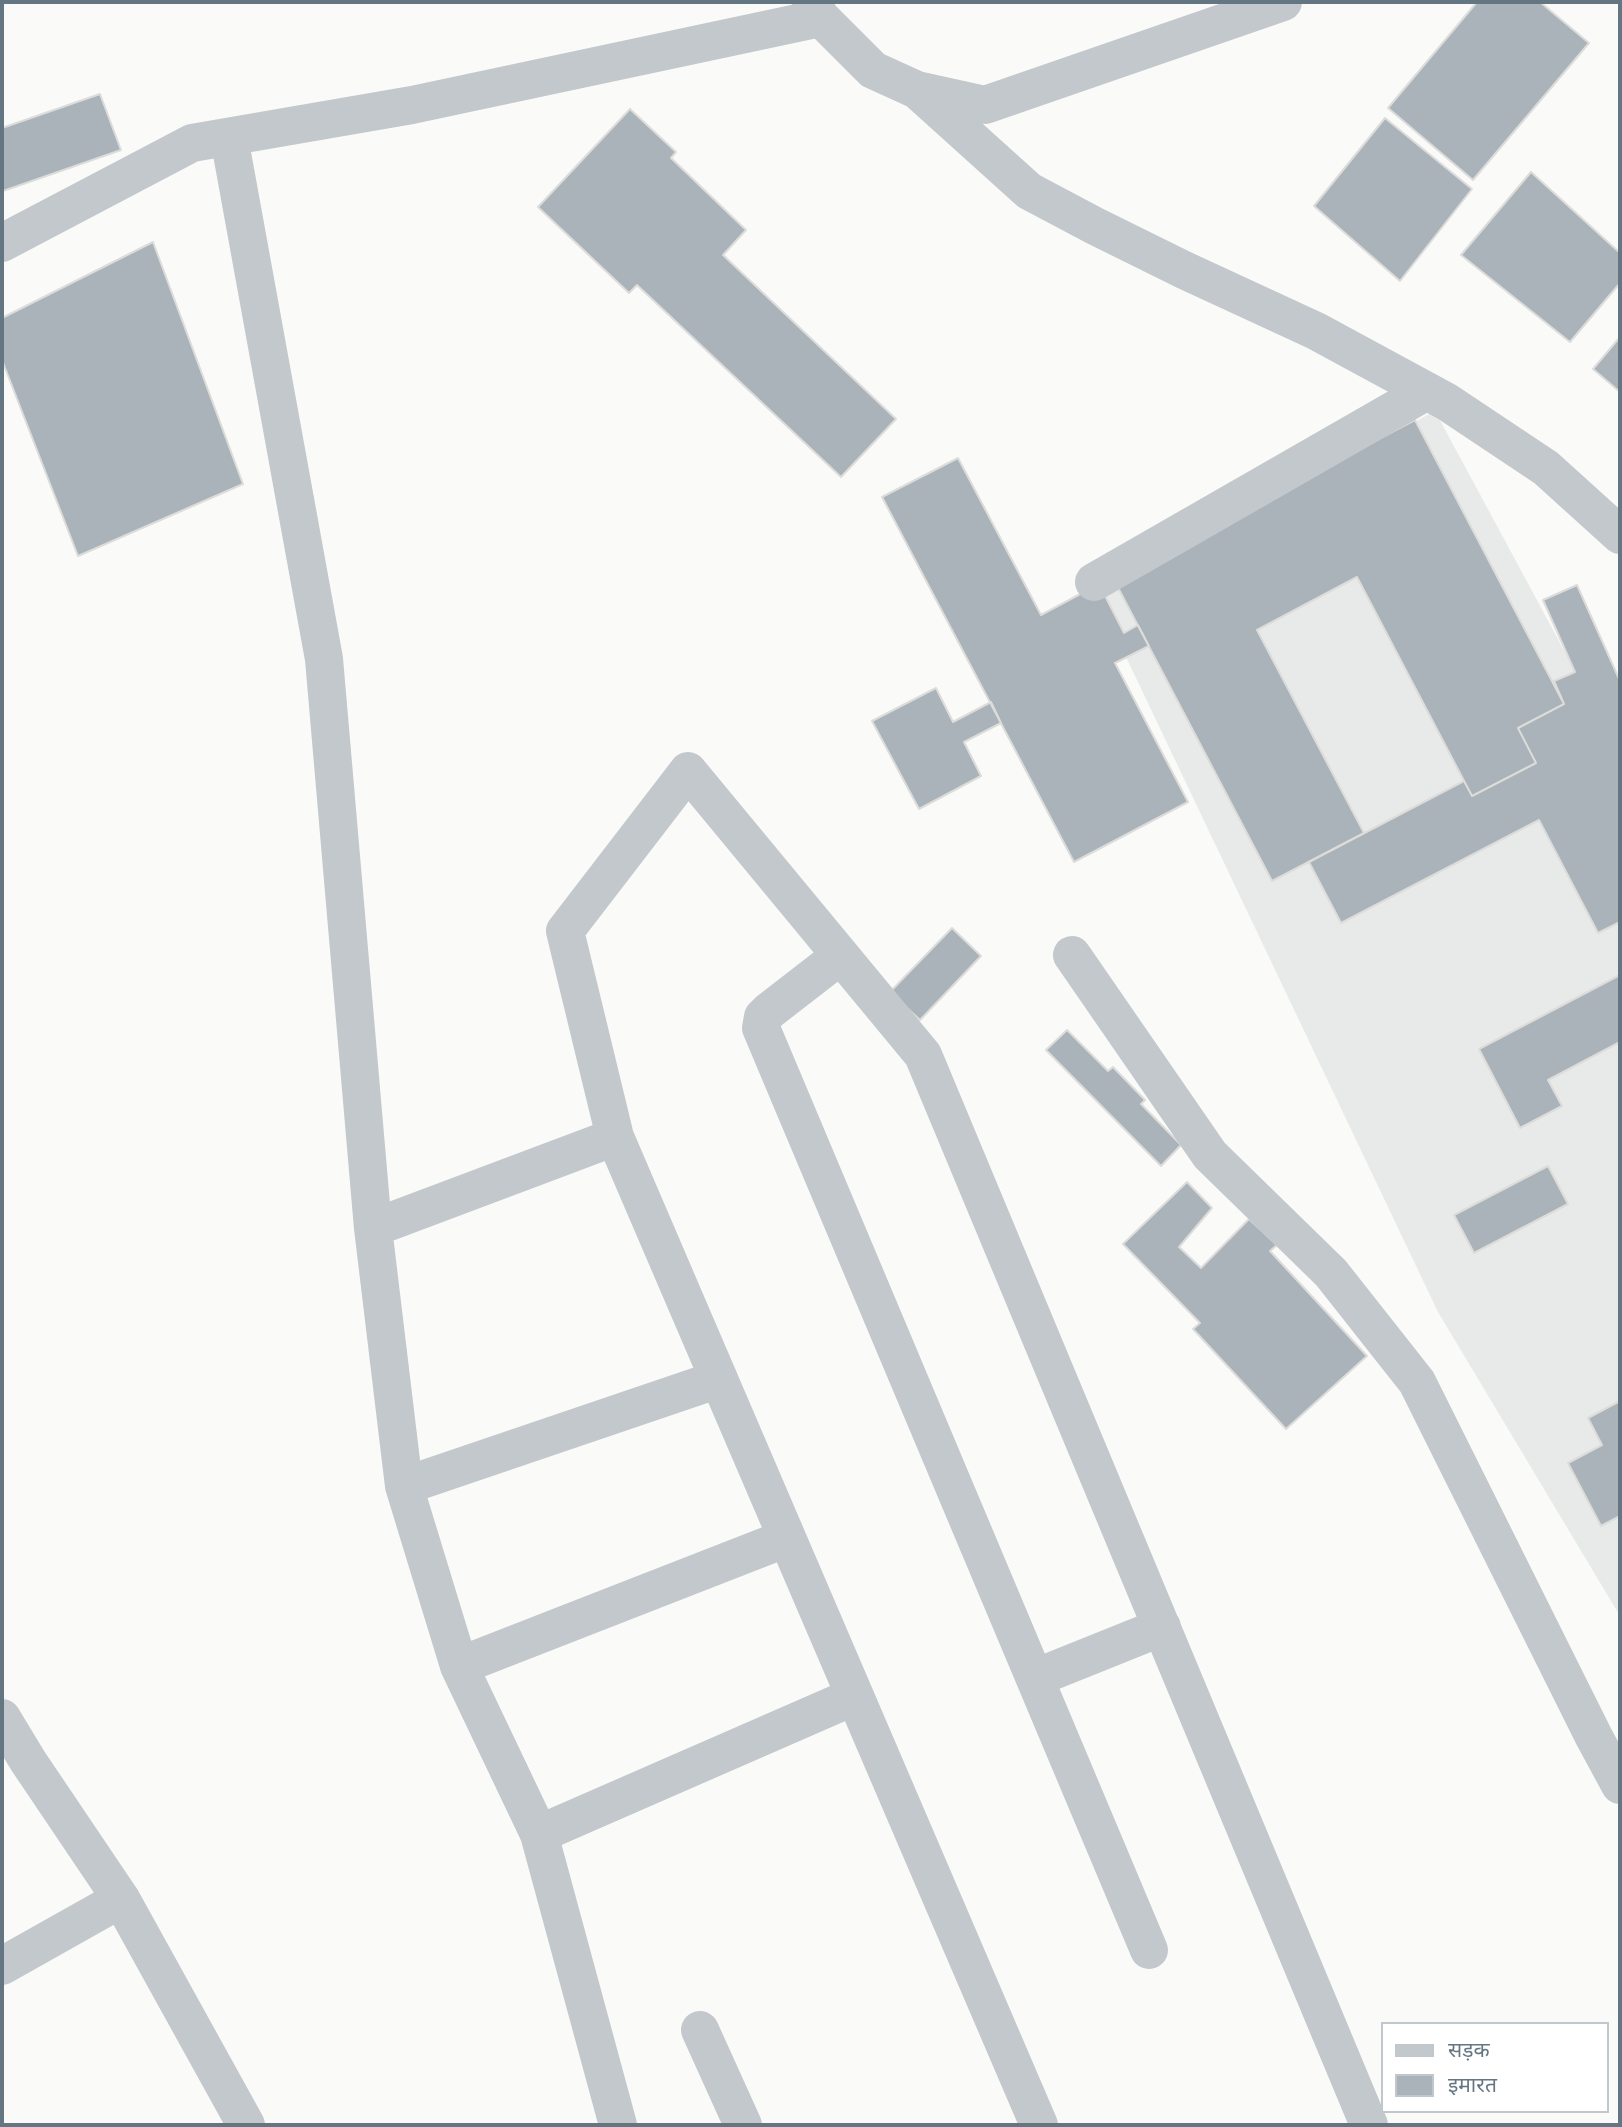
<!DOCTYPE html>
<html>
<head>
<meta charset="utf-8">
<style>
	body { margin:0 }
	#map { position:relative; width:1622px; height:2127px; overflow:hidden; background:#fafaf8; font-family:"Nunito Sans","Noto Sans Devanagari",sans-serif }
	canvas { display:block }
	.frame { position:absolute; inset:0; border:4px solid #657683; pointer-events:none }
	.legend { position:absolute; left:1381px; top:2022px; width:228px; height:91px; box-sizing:border-box; background:#fff; border:2px solid #c1c8cd; margin:0; padding:9px 12px; list-style:none; font-size:21px; color:#657683 }
	.legend li { display:flex; align-items:center; gap:14px; height:35px }
	.legend b { width:35px; border:2px solid #c1c8cd }
</style>
</head>
<body>
<div id="map">
<canvas width="1622" height="2127"></canvas>
<div class="frame"></div>
<ul class="legend">
<li><b style="height:9px;background:#c3c8cc"></b>सड़क</li>
<li><b style="height:19px;background:#aab3b9"></b>इमारत</li>
</ul>
</div>
<script>
const g = document.querySelector('canvas').getContext('2d');
g.lineJoin = 'round';
function paint(path, color) { g.fillStyle = color; g.fill(path, 'evenodd'); }
const poly = rows => new Path2D(rows.map(r => 'M' + r).join(''));
function stroke(path, color, width, dash) { g.strokeStyle = color; g.lineWidth = width; g.lineCap = dash ? 'butt' : 'round'; g.setLineDash(dash || []); g.stroke(path); }
const built = poly([
	[1435,411,1620,754,1620,1616,1438,1312,1096,594]
]);
const building = poly([
	[1477,2,1540,2,1589,43,1473,180,1388,108,1477,2],
	[100,94,121,150,3,191,2,128,100,94],
	[630,109,676,152,671,158,746,230,723,255,896,419,841,477,637,285,629,293,538,207,630,109],
	[1385,118,1472,189,1400,281,1314,206,1385,118],
	[1531,172,1620,253,1620,283,1570,342,1461,255,1531,172],
	[153,242,243,484,78,556,2,360,2,318,153,242],
	[1620,337,1620,392,1593,369,1620,337],
	[1415,420,1564,704,1518,728,1536,763,1472,796,1357,577,1257,630,1364,833,1272,881,1113,578,1415,420],
	[958,458,1041,615,1099,584,1124,633,1138,625,1149,646,1115,663,1188,802,1074,862,882,497,958,458],
	[1577,585,1620,681,1620,922,1598,933,1539,820,1341,923,1309,862,1464,781,1472,796,1536,763,1518,728,1564,704,1554,681,1575,672,1543,600,1577,585],
	[936,688,953,722,991,702,1001,723,964,742,981,776,919,809,872,721,936,688],
	[952,928,981,956,920,1020,890,992,952,928],
	[1620,975,1620,1042,1548,1080,1562,1106,1520,1128,1479,1049,1620,975],
	[1067,1030,1108,1071,1113,1067,1145,1100,1141,1104,1181,1145,1161,1166,1046,1050,1067,1030],
	[1548,1166,1568,1204,1474,1253,1454,1215,1548,1166],
	[1187,1182,1212,1208,1179,1247,1201,1268,1249,1219,1277,1245,1270,1251,1367,1356,1286,1429,1193,1329,1200,1323,1123,1244,1187,1182],
	[1620,1401,1620,1516,1601,1526,1568,1463,1602,1445,1588,1418,1620,1401]
]);
const minor = poly([
	[811,2,821,18,873,70,917,90,985,105,1283,2],
	[917,90,1029,191,1095,226,1184,270,1316,331,1447,402,1546,468,1620,535],
	[229,137,324,659,373,1228,404,1486,459,1666,539,1834,618,2125],
	[2,243,192,143,412,105,821,18],
	[1094,582,1427,391],
	[1072,955,1210,1155,1331,1273,1417,1382,1594,1737,1620,1785],
	[840,956,769,1011,763,1017,761,1028,1149,1950],
	[373,1228,615,1137],
	[404,1486,719,1379],
	[459,1666,787,1538],
	[1035,1678,1162,1627],
	[2,1718,28,1761,121,1899,246,2125],
	[539,1834,855,1696],
	[2,1966,121,1899],
	[700,2030,743,2125],
	[1039,2125,615,1137,565,931,688,771,923,1055,1369,2125]
]);
paint(built, '#e8e9e9');
paint(building, '#aab3b9');
stroke(building, '#dcdcda', 2);
stroke(minor, '#c3c8cc', 38);
</script>
</body>
</html>
